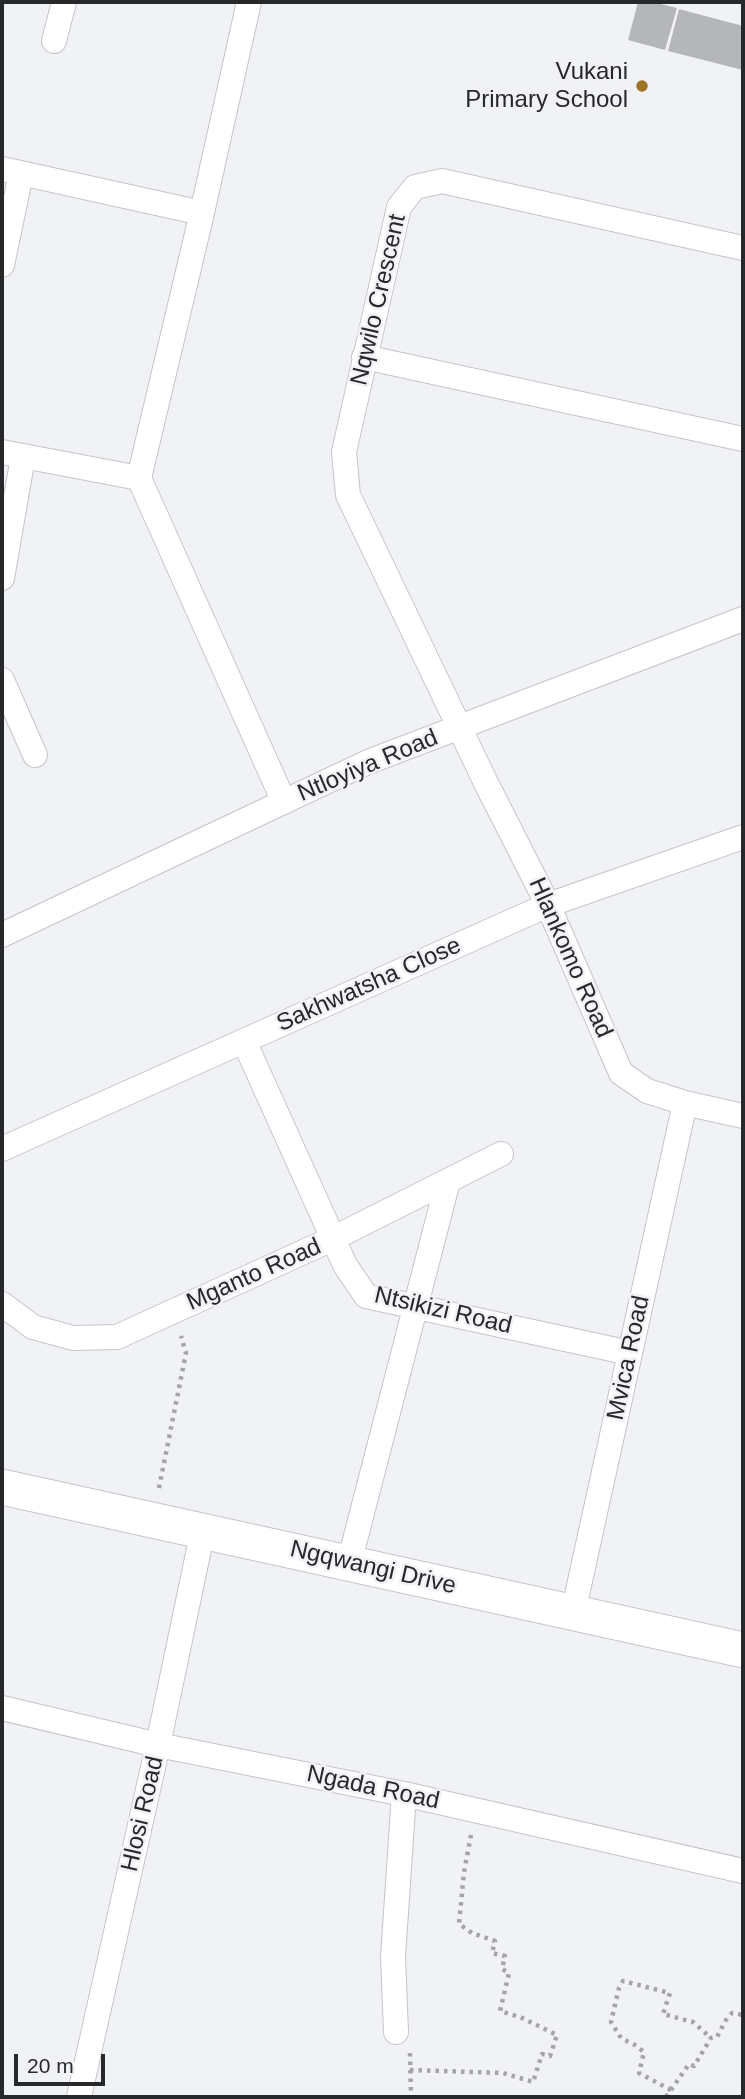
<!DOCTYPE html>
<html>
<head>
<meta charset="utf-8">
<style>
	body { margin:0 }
	#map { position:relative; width:745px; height:2099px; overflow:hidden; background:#f1f2f6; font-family:Arial,sans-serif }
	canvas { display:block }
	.frame { position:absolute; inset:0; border:4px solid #272829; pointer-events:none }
	.scale { position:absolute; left:14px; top:2054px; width:91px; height:32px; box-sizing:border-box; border:4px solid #272829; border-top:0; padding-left:9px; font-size:21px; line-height:24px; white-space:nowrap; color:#272829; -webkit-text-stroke:5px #f1f2f6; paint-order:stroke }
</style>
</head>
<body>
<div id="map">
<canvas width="745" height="2099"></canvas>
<div class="frame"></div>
<div class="scale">20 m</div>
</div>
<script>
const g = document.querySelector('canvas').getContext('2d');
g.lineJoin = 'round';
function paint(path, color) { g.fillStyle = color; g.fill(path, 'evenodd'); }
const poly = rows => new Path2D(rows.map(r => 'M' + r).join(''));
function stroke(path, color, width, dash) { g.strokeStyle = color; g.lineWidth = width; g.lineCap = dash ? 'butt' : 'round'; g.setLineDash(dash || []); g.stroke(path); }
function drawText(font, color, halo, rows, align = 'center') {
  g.font = font + ' Arial,sans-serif'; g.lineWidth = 5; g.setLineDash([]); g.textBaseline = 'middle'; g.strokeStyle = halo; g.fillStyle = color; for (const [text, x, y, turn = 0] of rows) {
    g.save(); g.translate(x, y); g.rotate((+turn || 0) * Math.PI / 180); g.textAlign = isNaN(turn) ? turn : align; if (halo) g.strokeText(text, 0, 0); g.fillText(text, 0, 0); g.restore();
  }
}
const building = poly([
	[638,2,653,2,677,8,665,50,628,40],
	[679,9,743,26,743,70,668,51]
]);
const path = poly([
	[159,1488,186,1353,181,1336],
	[410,2053,411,2097],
	[410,2070,503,2073,533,2082,542,2054,550,2056,557,2035,520,2017,500,2011,509,1973,502,1969,505,1956,492,1953,495,1941,472,1933,459,1924,464,1872,471,1835],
	[671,2090,639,2073,644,2052,635,2045,621,2038,611,2022,619,1988,623,1981,670,1993,663,2014,693,2022,711,2038],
	[666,2097,689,2064,694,2066,711,2038,717,2037,726,2020,732,2013,743,2015]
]);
const street = poly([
	[54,41,64,2],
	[2,169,202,213],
	[743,248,442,181,415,187,399,207,344,452,348,495,486,783,548,905,621,1073,647,1091,685,1103,743,1116],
	[2,265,21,174],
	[364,357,743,439],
	[2,452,139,478],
	[139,478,202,213,249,2],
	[139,478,284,802],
	[2,578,23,457],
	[2,680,35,755],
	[2,935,368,762,743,619],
	[244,1041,345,1265,366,1296,630,1353],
	[2,1149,548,905,743,837],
	[2,1304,33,1327,73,1338,117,1337,332,1239,501,1154],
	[349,1563,448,1181],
	[573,1613,685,1103],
	[2,1708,158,1745,404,1794,743,1871],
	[396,2032,393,1957,404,1794],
	[79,2097,158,1745,203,1530]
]);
const secondary = poly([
	[2,1487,743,1650]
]);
const markers = [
	[642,86,7,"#9c7421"]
];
const poiNames = [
	["Vukani",628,72],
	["Primary School",628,100]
];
const streetNames = [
	["Nqwilo Crescent",379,300,-77],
	["Ntloyiya Road",368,766,-23],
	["Hlankomo Road",570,958,66],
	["Sakhwatsha Close",369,985,-24],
	["Mganto Road",254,1275,-24],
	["Ntsikizi Road",443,1311,13],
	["Mvica Road",629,1358,-78],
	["Ngqwangi Drive",373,1568,13],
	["Ngada Road",373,1788,12],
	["Hlosi Road",143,1814,-77]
];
paint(building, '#b4b6b9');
stroke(street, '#c4c5c8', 26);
stroke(secondary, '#c4c5c8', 37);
stroke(path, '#a4a5a8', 4.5, [3.5, 5]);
stroke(street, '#fff', 24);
stroke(secondary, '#fff', 35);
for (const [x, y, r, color] of markers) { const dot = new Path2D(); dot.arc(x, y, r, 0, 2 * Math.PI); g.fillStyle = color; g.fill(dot); stroke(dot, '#f1f2f6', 2.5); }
drawText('24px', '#272829', '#f1f2f6', poiNames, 'right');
drawText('24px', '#272829', '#f1f2f6', streetNames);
</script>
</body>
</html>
